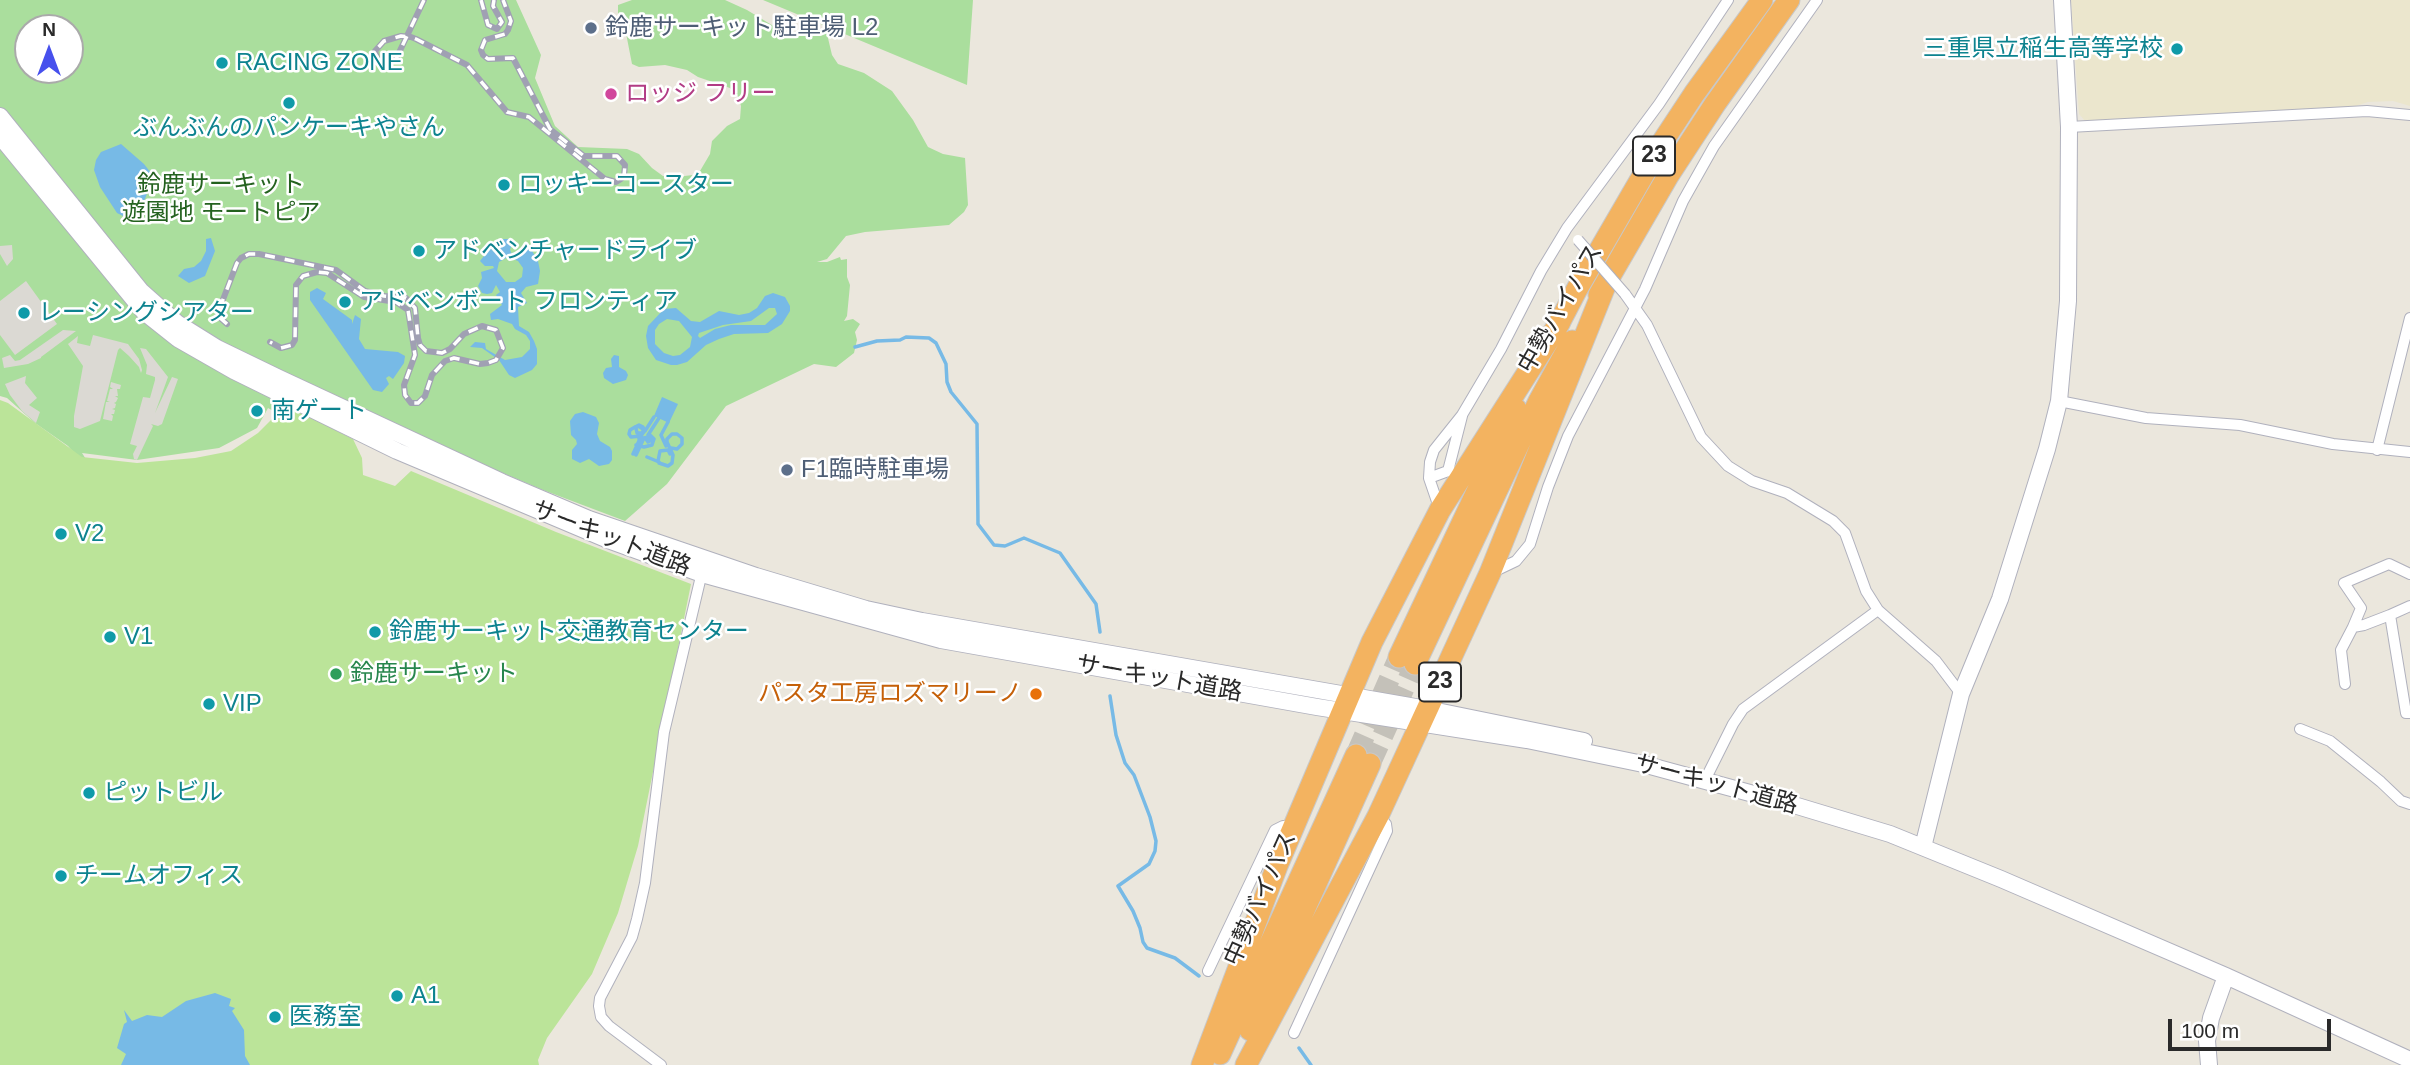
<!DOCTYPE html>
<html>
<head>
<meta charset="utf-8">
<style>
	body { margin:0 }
	#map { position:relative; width:2410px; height:1065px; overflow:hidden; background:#ebe7dd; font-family:Helvetica,sans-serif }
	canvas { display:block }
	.north { position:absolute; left:14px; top:14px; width:70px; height:70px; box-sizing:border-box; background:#fff; border:2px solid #aaa; border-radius:50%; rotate:0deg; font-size:19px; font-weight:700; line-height:28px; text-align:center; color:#2a2a2a }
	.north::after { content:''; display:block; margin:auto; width:24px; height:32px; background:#4750ed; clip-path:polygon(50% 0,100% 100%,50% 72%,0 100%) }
	.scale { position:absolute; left:2168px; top:1019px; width:163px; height:32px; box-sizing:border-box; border:4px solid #2a2a2a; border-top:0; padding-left:9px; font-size:21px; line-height:24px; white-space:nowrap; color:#2a2a2a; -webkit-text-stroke:5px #fff; paint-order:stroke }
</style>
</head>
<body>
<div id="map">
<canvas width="2410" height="1065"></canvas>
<div class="north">N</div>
<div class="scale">100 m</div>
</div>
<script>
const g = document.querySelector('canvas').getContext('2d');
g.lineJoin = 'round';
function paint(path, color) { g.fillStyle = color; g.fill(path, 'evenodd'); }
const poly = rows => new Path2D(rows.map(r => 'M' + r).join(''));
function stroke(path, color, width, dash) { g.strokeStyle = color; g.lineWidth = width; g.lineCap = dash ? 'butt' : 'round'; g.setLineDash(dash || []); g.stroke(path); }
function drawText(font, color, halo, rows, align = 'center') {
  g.font = font + ' Helvetica,"Noto Sans JP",sans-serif'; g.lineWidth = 5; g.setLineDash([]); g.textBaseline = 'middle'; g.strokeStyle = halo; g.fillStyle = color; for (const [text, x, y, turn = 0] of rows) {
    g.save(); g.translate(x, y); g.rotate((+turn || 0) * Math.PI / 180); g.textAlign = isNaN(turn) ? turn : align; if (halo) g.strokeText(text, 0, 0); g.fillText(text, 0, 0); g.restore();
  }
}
const education = poly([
	[2071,0,2410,0,2410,106,2393,101,2368,102,2353,107,2085,121,2079,114]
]);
const green = poly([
	[0,0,516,0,541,55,535,78,555,126,578,147,627,149,639,154,652,168,663,176,676,177,693,175,700,171,710,154,712,141,727,126,740,119,741,106,738,96,730,88,698,77,687,70,665,65,639,67,632,64,624,23,618,14,618,5,632,0,725,0,747,10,785,33,797,35,819,30,827,34,832,55,838,64,864,73,892,91,913,120,928,147,943,154,965,158,968,205,964,212,949,225,865,232,846,236,827,259,817,262,827,262,840,257,841,260,847,259,847,277,850,285,847,316,844,321,853,319,860,324,855,332,857,340,854,353,836,367,814,364,726,406,667,484,625,521,543,490,460,455,284,403,279,412,275,412,268,408,257,428,219,448,137,460,82,453,105,489,68,446,35,423,7,398,0,396],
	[28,28,70,28,70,70,28,70],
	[763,0,973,0,967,85]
]);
const pitch = poly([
	[0,400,8,403,82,457,137,463,195,458,231,451,258,433,283,408,292,408,353,439,362,458,363,475,395,486,411,471,556,532,691,584,638,846,618,913,592,974,547,1038,538,1060,539,1065,0,1065]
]);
const plaza = poly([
	[12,245,13,259,7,266,0,254,0,246],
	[26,281,57,324,15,355,0,335,0,301],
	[63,330,76,331,41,357,41,358,28,364,4,368,2,358,10,355,15,361,20,360],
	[93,335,128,344,139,359,142,370,141,373,139,367,129,356,120,348,118,350,100,421,80,429,74,427,74,416,83,366,68,344,78,336,77,343,90,346],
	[140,348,146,349,168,377,155,413,172,377,178,379,162,424,158,426,151,424,153,426,137,460,134,459,133,454,137,446,130,444,143,397,150,398,155,380,155,377,146,374,147,365],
	[26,376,25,383,37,398,29,405,40,412,36,423,22,411,10,395,5,384],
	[111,382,121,385,120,389,117,389,118,396,115,396,118,398,116,402,114,403,116,404,115,408,112,409,115,410,114,414,111,414,113,416,112,421,103,419,106,402,110,402,107,401,110,389,113,389,110,387]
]);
const water = poly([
	[121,144,144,164,151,173,152,180,145,199,136,212,125,217,117,213,100,187,94,170,96,160,101,152],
	[211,238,215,251,205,276,189,283,178,276,184,269,194,267,201,261,206,251,206,239],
	[502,239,509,239,514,242,510,249,511,253,518,252,528,244,538,261,540,271,538,284,526,287,521,293,527,303,518,307,519,326,529,332,534,341,537,349,537,364,532,370,515,378,509,375,499,360,482,348,470,347,475,342,485,343,486,349,505,360,522,357,530,349,530,341,526,335,515,329,512,324,498,319,491,320,490,314,502,305,496,295,500,292,496,285,492,293,487,294,482,293,478,286,482,278,481,272,494,268,493,266,485,266,480,261,484,256,482,250,489,246,494,252,497,243],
	[508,257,518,261,523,268,522,277,515,282,506,282,497,271,499,262],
	[317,288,326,293,323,299,352,320,352,324,355,315,361,319,359,339,365,349,398,352,405,356,404,363,393,379,389,376,386,378,389,384,382,392,373,390,310,300,310,292],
	[773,293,785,297,790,306,790,311,782,324,768,333,734,334,719,339,706,345,687,362,677,365,671,365,656,360,648,348,646,336,648,326,664,309,676,308,691,321,700,322,719,311,739,315,749,313,757,308,765,296],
	[769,308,775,308,777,314,765,325,731,325,715,329,700,338,698,336,699,333,723,325,751,321],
	[667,319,679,321,692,337,690,347,680,355,673,356,664,353,655,344,655,330,659,324],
	[614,355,619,356,619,367,626,371,628,375,626,380,613,384,604,378,603,373,606,368,612,367,611,359],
	[662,397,678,404,669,423,654,416],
	[583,412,596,417,599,423,597,434,600,441,610,447,612,451,612,460,609,464,599,466,589,459,580,463,572,459,572,450,577,444,576,440,571,435,570,421,575,414],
	[215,993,231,999,229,1006,235,1008,232,1011,244,1030,245,1056,250,1065,121,1065,126,1054,117,1048,124,1024,127,1022,124,1010,132,1021,147,1015,162,1017,186,1001]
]);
const stream = poly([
	[855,347,877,341,900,340,906,337,929,338,936,343,946,364,947,382,951,392,977,424,978,524,994,545,1005,546,1024,538,1060,553,1096,604,1100,632],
	[648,435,659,418],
	[639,439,648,437,652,440,648,442,646,439],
	[636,445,644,447,652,445,654,439,650,435],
	[666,446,661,435,668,422],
	[633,454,638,443,642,434,643,431,643,429,638,426,635,427,630,430,629,434,631,437,641,436,643,433,644,432,644,430,643,427,639,425,637,426,636,428,637,433,641,433,645,431,654,417],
	[636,455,644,438],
	[647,457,659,462],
	[658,461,660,451,668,450,670,454],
	[659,463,668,466,672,463,673,455,667,442,667,439,672,434,677,434,682,438,682,444,677,449,671,448],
	[1110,696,1116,735,1125,763,1134,775,1150,817,1156,841,1155,851,1149,864,1118,886,1133,911,1140,928,1143,942,1147,948,1175,958,1199,976],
	[1299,1048,1311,1065]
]);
const highwayTunnel = poly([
	[1356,755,1399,657],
	[1370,764,1415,664]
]);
const street = poly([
	[2069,127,2367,111,2410,115],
	[1625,294,1647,325,1701,437,1728,466,1752,481,1787,493,1833,521,1845,533,1866,591,1878,610,1936,661,1961,694],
	[2059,401,2146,418,2240,425,2333,444,2410,452],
	[2377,450,2410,318],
	[1429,478,1448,471,1462,416],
	[1440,510,1429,478,1430,462,1434,450,1462,415,1501,349,1541,271,1567,228,1659,104,1728,0],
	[1493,572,1516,561,1530,544,1548,487,1568,436,1645,289,1683,201,1714,146,1817,0],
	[2410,574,2389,564,2344,583,2361,608,2353,627,2364,625,2390,615,2406,713,2410,713],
	[2390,615,2410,606],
	[2345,684,2341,650,2353,627],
	[2300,729,2330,741,2381,782,2401,801,2410,804],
	[1708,774,1733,724,1743,709,1878,610],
	[1208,971,1275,830,1283,826,1293,828],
	[1294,1033,1387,831,1386,824,1378,816],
	[661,1065,609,1026,601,1017,599,1006,600,998,632,937,637,919,645,883,664,732,703,568]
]);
const secondary = poly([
	[0,116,141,291,177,323,217,348,279,378,502,482,589,519,756,576,866,609,922,621,1427,709,1584,741],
	[0,136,144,312,178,339,234,371,397,451,608,540,702,574,941,640,1317,707,1527,740,1643,764,1794,805,1890,834,2001,879,2226,976,2410,1060],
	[1923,847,1961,694,2000,599,2047,449,2059,401,2068,301,2069,127,2062,0],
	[2209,1065,2207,1041,2211,1018,2226,976]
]);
const highway = poly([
	[1599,295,1668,176,1715,104,1789,0],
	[1554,333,1577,289,1663,141,1694,94,1762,0],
	[1399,657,1516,409],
	[1415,664,1539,401,1572,341],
	[1250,1030,1370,764],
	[1220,1054,1356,755],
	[1202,1065,1277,866,1372,642,1440,510,1560,322],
	[1246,1065,1378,816,1490,573,1605,286]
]);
const rail = poly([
	[424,0,396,59,391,62,378,61,375,51,384,41,401,36,411,37,416,39,467,65,507,112,529,117,605,179,616,182,621,179,624,176,625,165,617,156,584,156,550,129,513,58,488,59,483,55,481,50,485,40,505,34,508,30,511,21,503,0],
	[481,0,488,25,497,29,502,22,493,6,494,0],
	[227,324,218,316,219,310,237,263,241,258,249,254,259,254,336,270,365,291,384,296,406,298,415,308,418,338,420,345,426,351,442,353,450,349,464,334,482,326,496,330,503,348,496,360,488,363,480,364,454,358,445,361,432,375,425,396,418,403,411,403,405,395,404,385,415,355,408,310,396,302,364,297,327,273,317,272,303,276,296,285,295,340,292,345,281,348,270,342]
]);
const streetBridge = poly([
	[1578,240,1625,294]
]);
const markers = [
	[591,28,7,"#5c6f8a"],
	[2177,49,7,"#0f9aa8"],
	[222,63,7,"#0f9aa8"],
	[611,94,7,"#d1479c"],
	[289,103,7,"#0f9aa8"],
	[504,185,7,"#0f9aa8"],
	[419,251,7,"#0f9aa8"],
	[345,302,7,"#0f9aa8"],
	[24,313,7,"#0f9aa8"],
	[257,411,7,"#0f9aa8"],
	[787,470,7,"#5c6f8a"],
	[61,534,7,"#0f9aa8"],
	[375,632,7,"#0f9aa8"],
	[110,637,7,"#0f9aa8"],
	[336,674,7,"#2e9e5b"],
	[1036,694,7,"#e8710a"],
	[209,704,7,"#0f9aa8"],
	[89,793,7,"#0f9aa8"],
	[61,876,7,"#0f9aa8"],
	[397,996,7,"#0f9aa8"],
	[275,1017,7,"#0f9aa8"]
];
const shields = [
	[1654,156,42],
	[1440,682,42]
];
const shieldNames = [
	["23",1654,156],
	["23",1440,682]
];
const serviceNames = [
	["鈴鹿サーキット駐車場 L2",605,28],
	["F1臨時駐車場",801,470]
];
const cultureNames = [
	["三重県立稲生高等学校",2163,49,"right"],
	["RACING ZONE",236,63],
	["ぶんぶんのパンケーキやさん",289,128,"center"],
	["ロッキーコースター",518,185],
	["アドベンチャードライブ",433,251],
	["アドベンボート フロンティア",359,302],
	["レーシングシアター",38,313],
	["南ゲート",271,411],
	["V2",75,534],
	["鈴鹿サーキット交通教育センター",389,632],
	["V1",124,637],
	["VIP",223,704],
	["ピットビル",103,793],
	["チームオフィス",75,876],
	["A1",411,996],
	["医務室",289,1017]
];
const hotelNames = [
	["ロッジ フリー",625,94]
];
const parkNames = [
	["鈴鹿サーキット",221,185],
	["遊園地 モートピア",221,213]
];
const streetNames = [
	["中勢バイパス",1561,309,-60],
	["サーキット道路",611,539,21],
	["サーキット道路",1159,679,10],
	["サーキット道路",1716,785,15],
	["中勢バイパス",1261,899,-66]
];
const leisureNames = [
	["鈴鹿サーキット",350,674]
];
const foodNames = [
	["パスタ工房ロズマリーノ",1022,694]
];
paint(education, '#ebe6cd');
paint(green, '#aade9d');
paint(pitch, '#bbe499');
paint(plaza, '#dbd9d3');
paint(water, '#77bae6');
stroke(stream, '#77bae6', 3.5);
stroke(highwayTunnel, '#c4c1b9', 21, [21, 10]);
stroke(street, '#b0b1bd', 12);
stroke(secondary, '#b0b1bd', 18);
stroke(highway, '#c8c8c8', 23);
stroke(street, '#fff', 10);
stroke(secondary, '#fff', 16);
stroke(highway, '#f3b360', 21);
stroke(rail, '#a0a0b3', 6);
stroke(rail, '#fff', 3.5, [10]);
stroke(streetBridge, '#b0b1bd', 12, []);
stroke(streetBridge, '#fff', 10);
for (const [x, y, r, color] of markers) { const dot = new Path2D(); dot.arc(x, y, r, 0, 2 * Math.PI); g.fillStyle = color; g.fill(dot); stroke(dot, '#fff', 2.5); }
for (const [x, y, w] of shields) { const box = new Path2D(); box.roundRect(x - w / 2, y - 19.5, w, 39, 5); g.fillStyle = '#fff'; g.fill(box); stroke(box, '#2a2a2a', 2); }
drawText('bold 23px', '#2a2a2a', null, shieldNames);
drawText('24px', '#4e5e75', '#fff', serviceNames, 'left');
drawText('24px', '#0d838f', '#fff', cultureNames, 'left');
drawText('24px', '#b23c85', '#fff', hotelNames, 'left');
drawText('24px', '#24621f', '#fff', parkNames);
drawText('24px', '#2a2a2a', '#fff', streetNames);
drawText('24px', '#27864d', '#fff', leisureNames, 'left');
drawText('24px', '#c56008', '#fff', foodNames, 'right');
</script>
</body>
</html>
